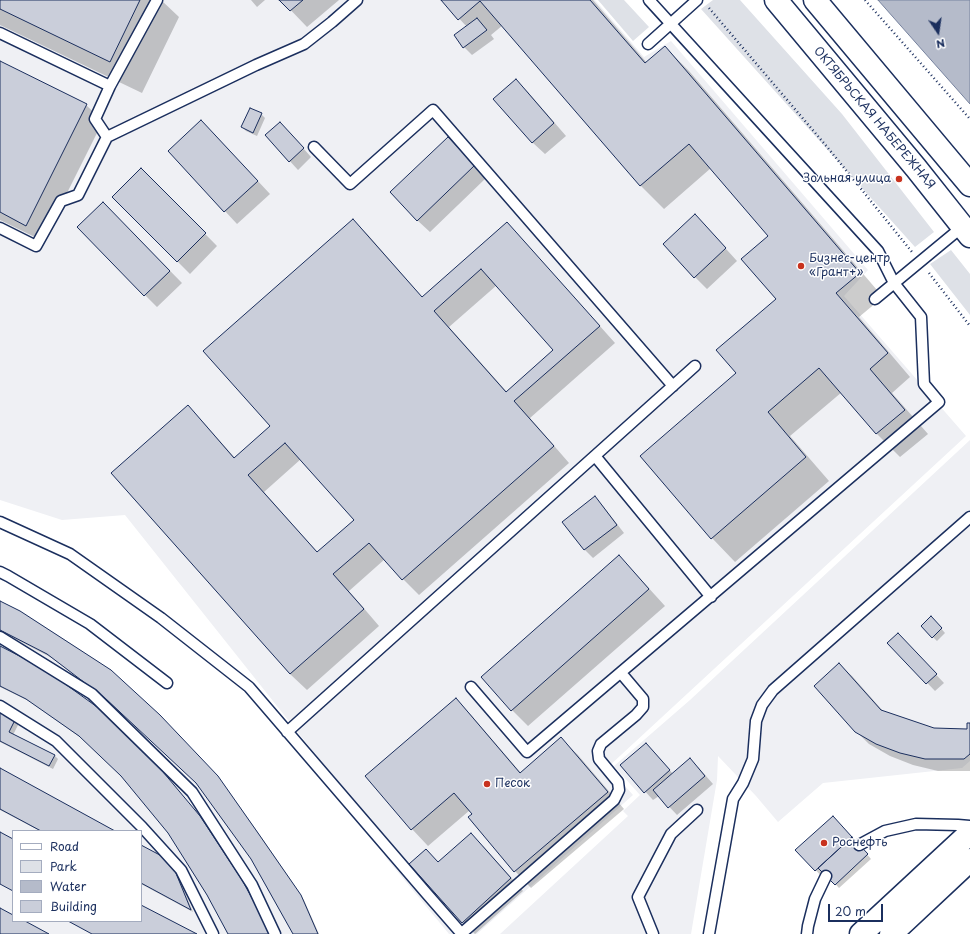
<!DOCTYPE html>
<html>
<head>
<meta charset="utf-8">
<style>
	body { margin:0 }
	#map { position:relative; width:970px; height:934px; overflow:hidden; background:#fff; font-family:"Playpen Sans",sans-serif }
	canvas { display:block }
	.legend { position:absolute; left:12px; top:830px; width:130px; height:92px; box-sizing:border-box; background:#fff; border:1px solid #a4acbf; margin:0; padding:5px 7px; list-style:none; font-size:12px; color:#1b2f5e }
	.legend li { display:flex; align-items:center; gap:8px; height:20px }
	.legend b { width:20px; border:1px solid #a4acbf }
	.north { position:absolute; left:918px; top:12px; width:40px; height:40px; -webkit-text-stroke:3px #fff; paint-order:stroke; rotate:167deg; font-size:11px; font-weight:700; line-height:16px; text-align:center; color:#1b2f5e }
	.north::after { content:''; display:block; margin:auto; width:14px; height:18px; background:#1b2f5e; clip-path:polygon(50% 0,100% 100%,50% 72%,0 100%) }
	.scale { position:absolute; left:828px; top:904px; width:55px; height:18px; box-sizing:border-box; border:2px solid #1b2f5e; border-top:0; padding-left:5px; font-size:12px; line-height:14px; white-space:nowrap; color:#1b2f5e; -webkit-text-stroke:3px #fff; paint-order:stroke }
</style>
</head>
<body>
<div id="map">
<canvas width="970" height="934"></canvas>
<ul class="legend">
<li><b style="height:5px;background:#fff"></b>Road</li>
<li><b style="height:11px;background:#dee1e7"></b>Park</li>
<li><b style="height:11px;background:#b5bbca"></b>Water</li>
<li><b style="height:11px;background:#caceda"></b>Building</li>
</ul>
<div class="north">N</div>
<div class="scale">20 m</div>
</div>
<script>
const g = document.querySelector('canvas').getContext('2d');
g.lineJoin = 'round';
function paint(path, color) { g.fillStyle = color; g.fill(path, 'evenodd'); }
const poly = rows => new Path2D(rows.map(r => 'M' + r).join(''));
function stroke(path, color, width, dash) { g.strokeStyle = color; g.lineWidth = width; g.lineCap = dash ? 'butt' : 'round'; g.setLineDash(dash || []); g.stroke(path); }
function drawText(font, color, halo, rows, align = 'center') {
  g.font = font + ' "Playpen Sans",sans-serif'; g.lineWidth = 3; g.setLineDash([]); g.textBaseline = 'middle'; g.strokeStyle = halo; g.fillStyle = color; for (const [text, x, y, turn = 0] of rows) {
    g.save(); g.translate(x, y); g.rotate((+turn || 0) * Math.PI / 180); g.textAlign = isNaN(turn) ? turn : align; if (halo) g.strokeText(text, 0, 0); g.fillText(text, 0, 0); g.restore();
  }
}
const built = poly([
	[0,0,595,0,644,57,671,41,868,270,844,296,966,436,608,767,633,795,477,934,449,934,387,859,343,789,125,515,62,520,0,500],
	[970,440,970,761,962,768,823,783,778,822,756,796,718,756,717,780,691,934,500,934,628,816,623,811,640,795,614,766,690,700],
	[0,601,20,610,111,670,160,715,218,776,258,833,301,895,318,934,0,934],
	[13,831,141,831,141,921,13,921]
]);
const green = poly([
	[598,0,624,0,649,27,633,41],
	[713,0,740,0,842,114,934,232,915,247,701,9],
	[951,250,970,274,970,315,930,264]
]);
const water = poly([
	[878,0,970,0,970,104,878,0]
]);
const shadow = poly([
	[0,0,161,0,179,17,142,93,0,25],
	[251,0,265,0,257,7],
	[281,0,339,0,307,27],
	[442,0,593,0,647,63,665,47,689,71,883,297,859,317,910,377,892,393,928,434,900,457,877,434,842,392,790,436,829,481,735,562,712,538,737,373,777,299,769,236,711,168,664,209,640,185,503,25,491,35,494,39,472,55,464,47,467,27],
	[0,62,86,105,103,121,43,241,0,220],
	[516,80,528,92,566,136,545,154,532,142],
	[261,114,265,118,257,136,246,131,242,127],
	[288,131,311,157,298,170,266,135],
	[214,134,270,194,237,224,169,151],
	[460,150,486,178,430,232,417,220],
	[141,169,217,246,190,274,113,197],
	[115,215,182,283,157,307,145,295],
	[353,220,369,236,423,298,507,223,523,240,615,343,530,418,569,463,419,595,403,579,385,559,349,591,379,626,307,690,290,674,113,473,188,407,204,423,235,458,271,426],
	[497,285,555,350,507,392,449,327],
	[301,459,355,520,318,553,264,492],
	[707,228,737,261,707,289,695,277],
	[595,498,603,506,624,533,593,558,585,550,563,522],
	[619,557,635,573,665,606,528,726,512,710,483,677],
	[0,602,221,781,262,838,304,900,319,934,294,934,252,858,198,783,111,703,52,658,0,631],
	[931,617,945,633,937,641,922,626],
	[889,643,906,643,944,683,935,691],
	[0,647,157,765,204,821,245,885,273,934,230,934,207,894,169,833,123,777,84,740,31,702,0,687],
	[839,664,852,676,883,711,934,729,968,730,970,724,970,771,938,771,913,765,890,756,869,744,856,731],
	[456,699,472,716,521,773,561,739,578,755,624,809,531,888,515,871,469,818,473,814,470,810,428,846,412,829,366,776],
	[0,711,19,723,13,735,54,755,58,759,53,769,0,742],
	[654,752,673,774,698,767,713,784,677,815,659,796,653,800,621,765],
	[0,770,113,831,40,831,0,810],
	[859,845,871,859,839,888,827,875,823,878,797,850],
	[141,846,174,866,193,912,141,884],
	[483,846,523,891,475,934,463,922,426,850,439,863]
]);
const building = poly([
	[0,0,140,0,110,62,0,9,0,0],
	[279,0,303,0,290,11,279,0],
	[441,0,590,0,645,63,665,46,860,273,836,293,888,353,870,369,905,410,876,434,819,368,768,412,806,457,711,539,640,456,736,373,716,350,776,299,741,259,768,236,689,144,640,186,480,1,458,20,441,0],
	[477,18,487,30,463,48,454,35,477,18],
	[0,61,87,104,26,226,0,212,0,61],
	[516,79,554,123,532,143,493,99,516,79],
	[250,108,262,113,253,133,241,127,250,108],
	[201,120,258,181,224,212,168,151,201,120],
	[280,122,304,148,289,162,265,135,280,122],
	[448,137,475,165,417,221,390,192,448,137],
	[141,168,206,233,177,262,112,197,141,168],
	[103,202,170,271,144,296,77,227,103,202],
	[695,214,726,248,694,278,663,244,695,214],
	[353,219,422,297,507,222,600,326,514,401,554,446,402,580,369,543,333,574,364,609,290,674,111,473,188,405,234,458,270,426,203,351,353,219],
	[481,269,553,350,506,392,434,311,481,269],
	[285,443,354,520,317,552,248,475,285,443],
	[595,496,617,525,584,550,562,522,595,496],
	[619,555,649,589,511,711,481,677,619,555],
	[0,601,20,611,111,670,160,715,218,776,258,833,301,895,318,934,293,934,251,859,196,783,106,699,47,654,0,630,0,601],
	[931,616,942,628,932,638,921,626,931,616],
	[898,633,937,674,926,684,887,643,898,633],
	[0,646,43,668,104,712,153,760,200,816,242,880,272,934,228,934,207,895,168,833,121,776,79,736,26,699,0,686,0,646],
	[839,663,881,710,934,728,967,729,967,723,970,723,970,754,964,759,925,759,900,753,876,744,855,732,814,686,839,663],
	[456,698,520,773,561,737,608,792,514,872,468,817,472,814,454,793,411,830,365,776,456,698],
	[0,710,16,718,9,732,55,755,49,766,0,741,0,710],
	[646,743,670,770,644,793,620,765,646,743],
	[690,758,705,776,668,808,653,790,690,758],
	[0,768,115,831,41,831,0,809,0,768],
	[833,816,852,837,815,871,795,850,833,816],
	[0,832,13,839,13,891,0,884,0,832],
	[471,833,511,878,462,923,409,864,426,849,438,862,471,833],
	[852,837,868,854,835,885,818,868,852,837],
	[141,845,171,861,191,910,141,883,141,845],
	[141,905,197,934,92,934,68,921,141,921,141,905],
	[0,908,13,915,13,921,25,921,49,934,0,934,0,908]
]);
const path = poly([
	[865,0,970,119],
	[709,8,828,148,912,252],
	[929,273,970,326]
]);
const lane = poly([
	[0,33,110,86],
	[648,44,697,0],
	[107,137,95,119,110,86,157,0],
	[314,147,350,184,433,110,673,386],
	[0,228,36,246,61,201,78,195,107,137,256,65,304,44,332,22,357,0],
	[875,299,962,227],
	[595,456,711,597],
	[0,522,70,554,161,618,249,687,427,894,462,934],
	[0,572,8,576,90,624,167,683],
	[0,637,92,694,192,792,252,885,275,934],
	[471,687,527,752,939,402,924,384,921,317,894,283,878,251,649,0],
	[0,706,56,741,142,827,181,870,213,934],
	[287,732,695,366],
	[859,845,885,831,916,824,958,825,970,826],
	[462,933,614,800,619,790,618,782,599,759,598,751,601,744,636,715,643,707,643,699,621,673],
	[653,934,638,897,671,834,697,810],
	[709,934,733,799,743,783,753,759,756,721,762,705,773,690,970,517],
	[807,934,808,926,815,899,826,876]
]);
const secondary = poly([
	[861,934,970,833],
	[891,934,970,860]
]);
const primary = poly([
	[776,0,916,168,970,236],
	[815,0,970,185]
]);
const markers = [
	[899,179,4,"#c8321e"],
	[801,266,4,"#c8321e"],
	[487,784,4,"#c8321e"],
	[824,843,4,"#c8321e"]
];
const streetNames = [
	["ОКТЯБРЬСКАЯ НАБЕРЕЖНАЯ",874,118,50]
];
const poiNames = [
	["Зольная улица",891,179,"right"],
	["Бизнес-центр",809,259],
	["«Грант+»",809,273],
	["Песок",495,784],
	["Роснефть",832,843]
];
paint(built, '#eff0f4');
paint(green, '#dee1e7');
paint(water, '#b5bbca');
stroke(water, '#77839f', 1);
paint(shadow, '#0003');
paint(building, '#caceda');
stroke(building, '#1b2f5e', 1);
stroke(lane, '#1b2f5e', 13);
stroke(secondary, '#1b2f5e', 25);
stroke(primary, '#1b2f5e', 25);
stroke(path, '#1b2f5e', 2.5, [1, 3]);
stroke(lane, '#fff', 10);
stroke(secondary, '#fff', 22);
stroke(primary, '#fff', 22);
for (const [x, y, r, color] of markers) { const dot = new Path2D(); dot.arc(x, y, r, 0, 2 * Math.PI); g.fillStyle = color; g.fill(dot); stroke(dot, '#fff', 1.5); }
drawText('12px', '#1b2f5e', '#fff', streetNames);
drawText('12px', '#1b2f5e', '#fff', poiNames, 'left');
</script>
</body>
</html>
